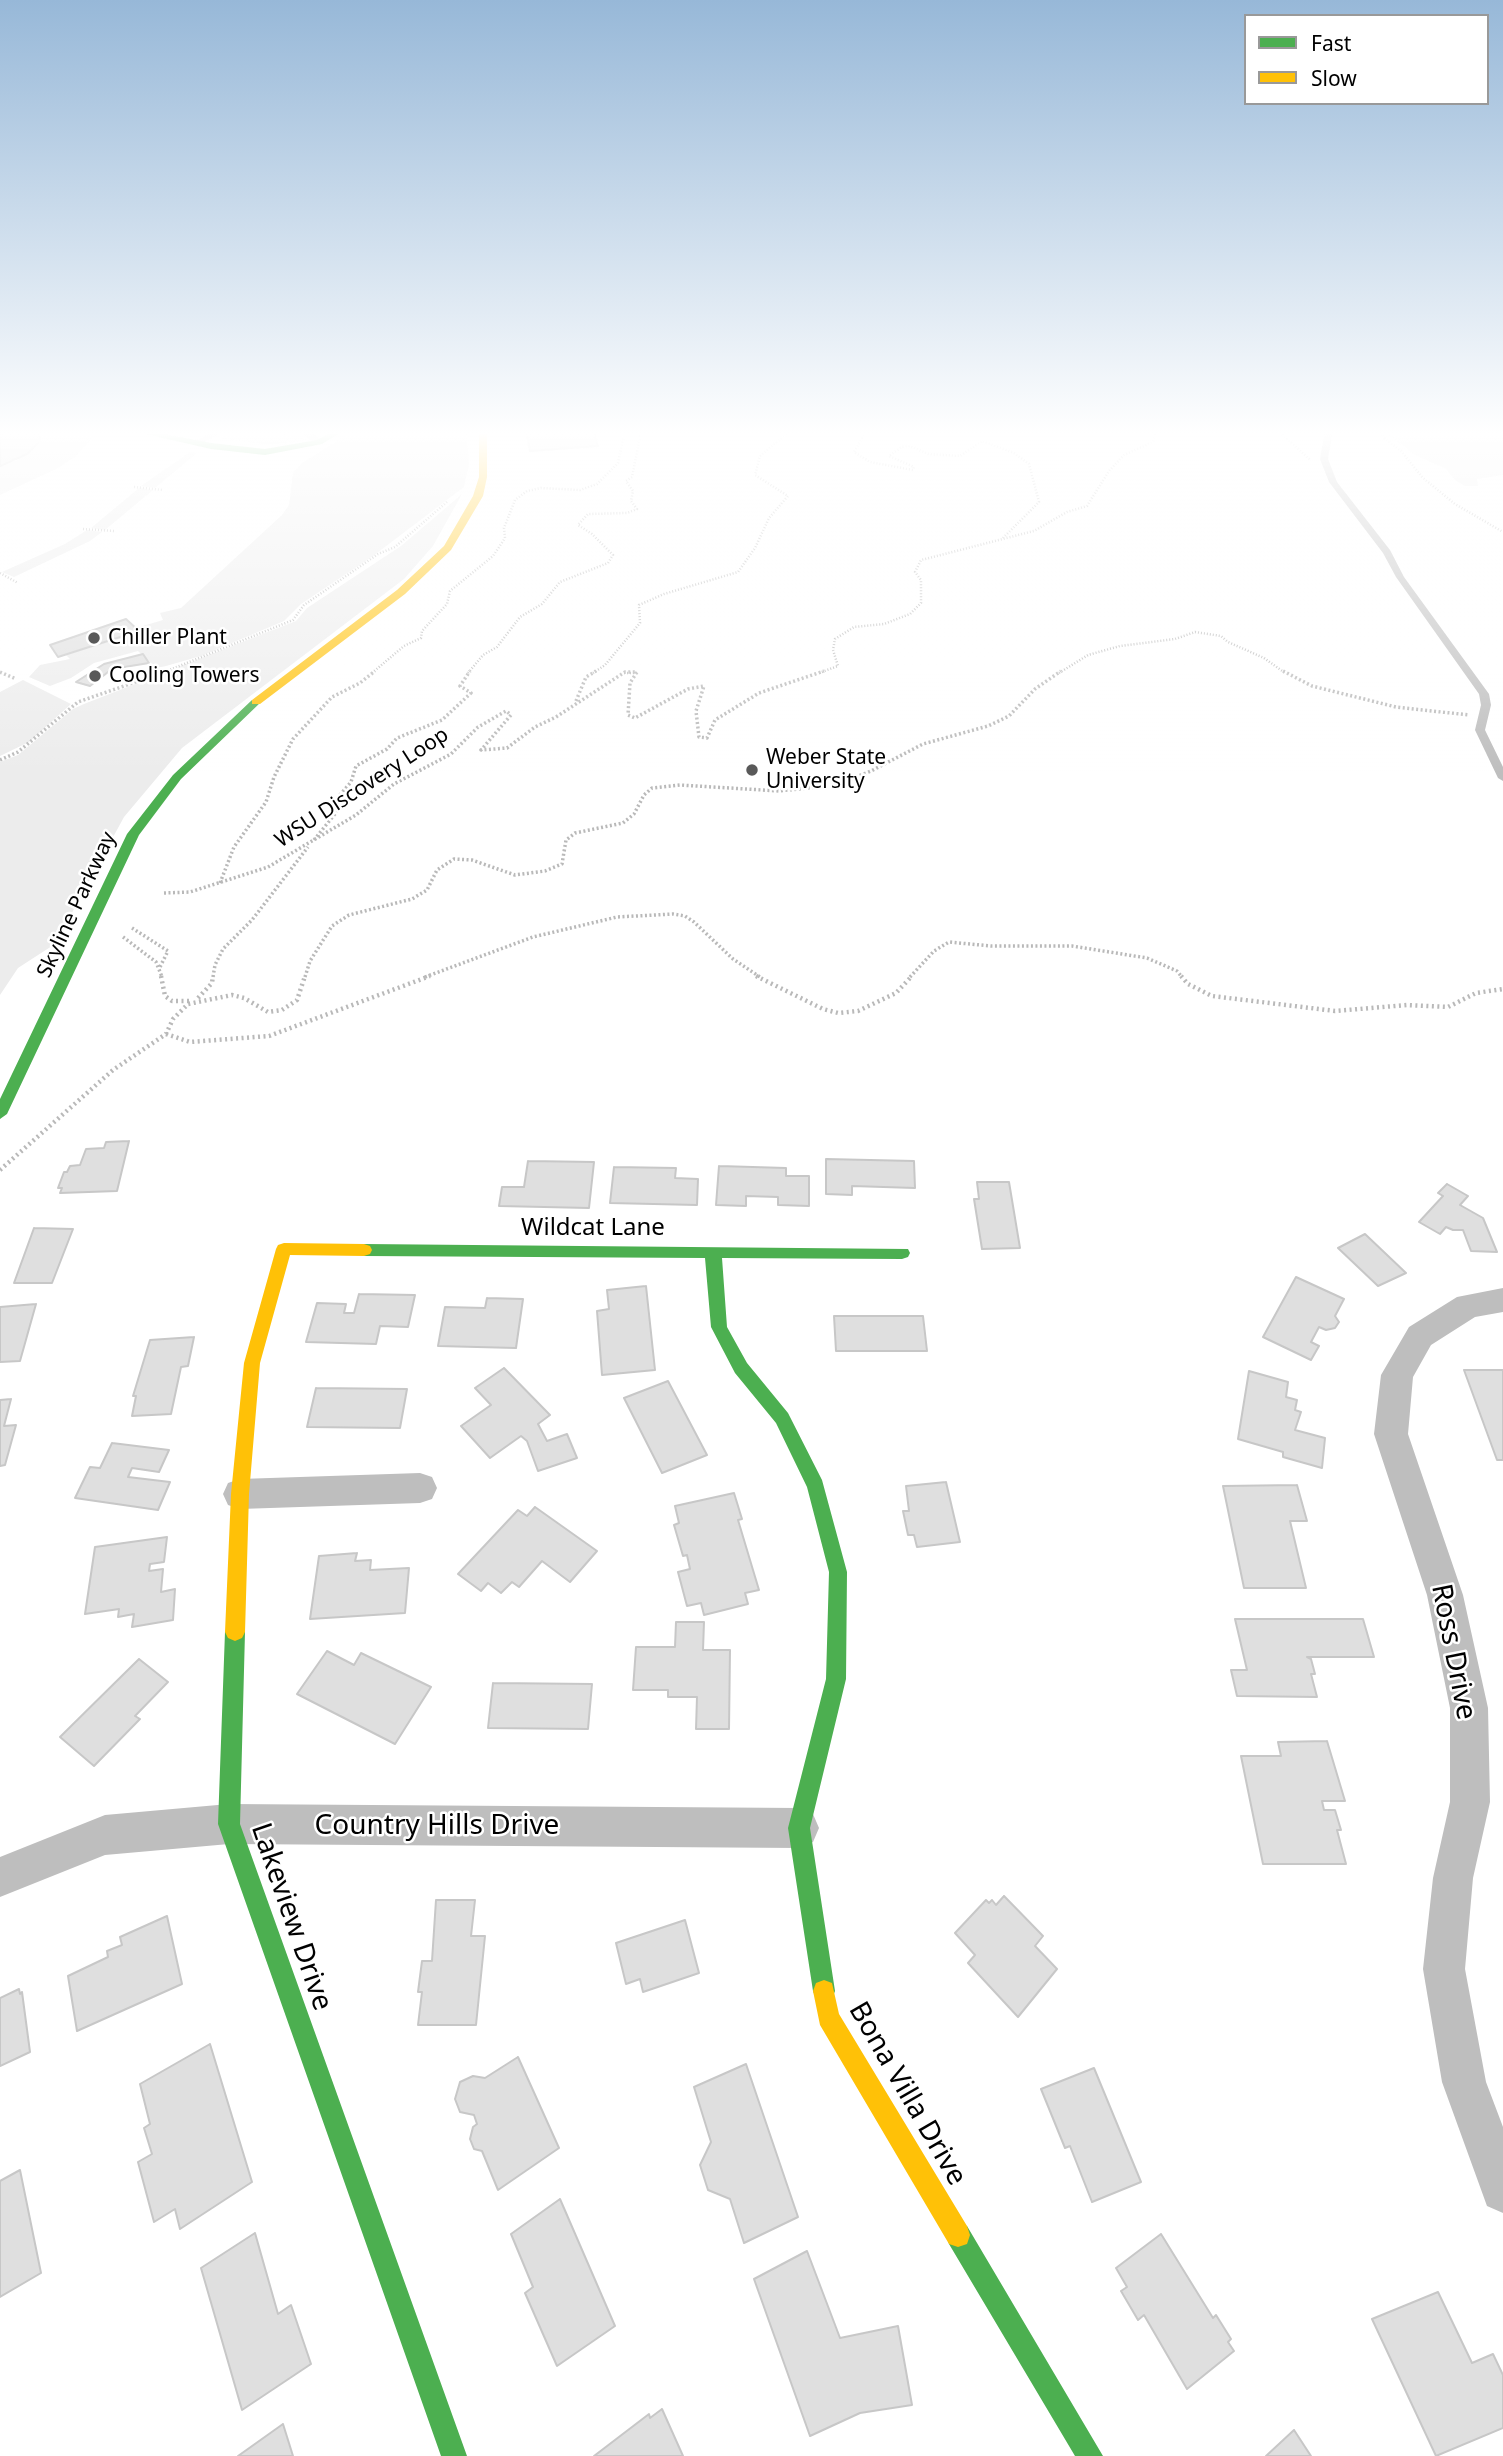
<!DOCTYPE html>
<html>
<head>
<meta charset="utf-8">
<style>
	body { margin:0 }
	#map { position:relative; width:1503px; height:2456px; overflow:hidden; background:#fff; font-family:"Noto Sans",sans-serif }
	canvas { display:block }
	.legend { position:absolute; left:1244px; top:14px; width:245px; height:91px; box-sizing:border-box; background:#fff; border:2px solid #999; margin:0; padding:9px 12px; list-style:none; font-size:21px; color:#000 }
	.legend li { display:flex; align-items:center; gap:14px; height:35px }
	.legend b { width:35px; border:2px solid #999 }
</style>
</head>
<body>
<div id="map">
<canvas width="1503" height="2456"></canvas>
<ul class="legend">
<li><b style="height:9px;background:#4caf50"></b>Fast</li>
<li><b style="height:9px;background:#ffc107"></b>Slow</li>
</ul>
</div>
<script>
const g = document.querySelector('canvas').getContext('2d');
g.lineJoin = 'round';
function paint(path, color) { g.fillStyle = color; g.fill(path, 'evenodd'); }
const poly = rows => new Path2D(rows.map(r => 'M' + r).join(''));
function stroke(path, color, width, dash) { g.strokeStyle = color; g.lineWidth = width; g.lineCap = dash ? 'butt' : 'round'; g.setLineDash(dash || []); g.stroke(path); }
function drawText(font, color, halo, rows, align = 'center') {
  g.font = font + ' "Noto Sans",sans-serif'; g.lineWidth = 5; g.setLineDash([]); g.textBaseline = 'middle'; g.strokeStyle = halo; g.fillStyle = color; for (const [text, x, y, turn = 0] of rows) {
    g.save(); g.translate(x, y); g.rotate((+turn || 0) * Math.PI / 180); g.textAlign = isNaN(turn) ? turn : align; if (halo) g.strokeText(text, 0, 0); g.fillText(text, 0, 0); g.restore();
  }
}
const green = poly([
	[37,430,82,430,96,434,75,457,56,469,0,495,0,466,17,460,35,448,40,437],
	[228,430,287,430,279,433,310,440,271,445,219,438],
	[354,430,466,430,469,464,464,487,373,556,301,604,284,621,201,656,166,666,156,668,138,651,94,663,71,678,50,686,29,677,40,665,70,659,66,655,138,632,136,628,163,620,160,613,181,608,282,515,289,505,293,473,302,463],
	[1397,430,1503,430,1503,475,1477,479,1478,486,1465,486,1455,480,1446,469,1415,455,1387,433],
	[190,452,197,453,155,488,141,486],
	[139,488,153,490,105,530,91,528],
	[462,494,433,546,404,579,182,748,124,817,55,944,18,968,0,995,0,762,18,755,73,709,84,704,296,621,307,608,401,546],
	[87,530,102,532,90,541,14,577,2,572,65,544],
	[23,680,71,704,29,742,0,756,0,692]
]);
const building = poly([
	[0,430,37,430,40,436,39,442,27,454,0,466,0,430],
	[526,430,593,430,598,446,530,451,526,430],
	[126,619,139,631,58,657,50,645,126,619],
	[143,654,149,663,112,669,90,686,76,682,104,664,143,654],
	[129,1141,117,1191,60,1193,62,1188,58,1188,64,1172,67,1172,70,1166,80,1165,86,1149,104,1148,106,1142,129,1141],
	[826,1159,914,1161,915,1188,852,1186,852,1195,826,1194,826,1159],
	[528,1161,594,1162,589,1208,499,1206,502,1187,524,1187,528,1161],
	[719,1166,786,1168,786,1176,809,1176,809,1206,778,1205,778,1197,746,1196,746,1206,716,1205,719,1166],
	[614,1167,676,1168,675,1178,698,1179,697,1205,610,1203,614,1167],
	[977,1182,1009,1182,1020,1248,982,1249,974,1199,979,1199,977,1182],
	[1447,1184,1468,1196,1460,1205,1483,1218,1497,1252,1471,1251,1463,1230,1453,1230,1446,1227,1440,1234,1419,1222,1443,1196,1438,1193,1447,1184],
	[34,1228,73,1229,52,1283,14,1283,34,1228],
	[1365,1234,1406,1273,1378,1286,1338,1248,1365,1234],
	[1296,1277,1344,1299,1335,1316,1339,1322,1335,1328,1326,1330,1319,1327,1311,1342,1319,1346,1311,1360,1263,1337,1296,1277],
	[646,1286,655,1370,602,1375,597,1311,609,1309,607,1290,646,1286],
	[359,1294,415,1295,408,1327,380,1326,376,1344,306,1342,317,1303,346,1304,344,1313,354,1313,359,1294],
	[487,1298,523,1299,516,1348,438,1346,445,1307,485,1308,487,1298],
	[36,1304,20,1361,0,1362,0,1307,36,1304],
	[834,1316,923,1316,927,1351,836,1351,834,1316],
	[194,1337,188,1366,181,1367,171,1414,132,1416,136,1396,133,1396,150,1340,194,1337],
	[504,1368,550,1415,538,1424,547,1441,567,1434,577,1458,538,1471,527,1441,521,1436,490,1458,461,1426,491,1405,475,1388,504,1368],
	[1464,1370,1503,1370,1503,1460,1497,1460,1464,1370],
	[1249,1371,1288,1382,1286,1397,1297,1400,1295,1410,1301,1412,1295,1430,1325,1438,1322,1468,1283,1457,1283,1452,1238,1439,1249,1371],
	[668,1381,707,1455,662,1473,624,1398,668,1381],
	[316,1388,407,1389,400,1428,307,1427,316,1388],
	[11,1399,4,1426,16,1425,5,1465,0,1466,0,1400,11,1399],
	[112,1443,169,1450,159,1472,132,1468,128,1477,170,1482,158,1510,75,1498,90,1467,100,1468,112,1443],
	[946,1482,960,1542,917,1547,914,1535,908,1535,903,1511,909,1511,906,1486,946,1482],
	[1297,1485,1307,1521,1290,1521,1306,1588,1244,1588,1223,1486,1297,1485],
	[734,1493,742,1519,738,1520,759,1590,745,1593,748,1604,704,1615,701,1603,687,1606,678,1572,690,1569,687,1555,683,1556,674,1525,679,1523,675,1506,734,1493],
	[535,1507,597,1551,570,1582,542,1561,519,1587,512,1582,501,1593,488,1583,481,1591,458,1574,518,1510,527,1516,535,1507],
	[167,1537,164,1562,150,1564,149,1571,163,1569,161,1592,175,1589,173,1620,132,1627,134,1614,118,1617,119,1609,85,1614,95,1547,167,1537],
	[357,1553,355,1561,371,1560,370,1570,409,1568,405,1613,310,1619,319,1556,357,1553],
	[1235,1619,1363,1619,1374,1657,1307,1657,1311,1659,1315,1674,1311,1674,1317,1697,1237,1696,1231,1670,1247,1670,1235,1619],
	[676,1622,704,1622,703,1650,730,1650,729,1729,696,1729,697,1697,668,1697,668,1690,633,1690,636,1647,675,1647,676,1622],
	[327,1651,354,1665,361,1653,431,1687,395,1744,297,1694,327,1651],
	[139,1659,168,1682,135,1716,140,1719,94,1766,60,1737,139,1659],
	[493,1683,592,1684,588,1729,488,1728,493,1683],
	[1327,1741,1345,1801,1322,1801,1324,1810,1335,1810,1341,1830,1337,1830,1346,1864,1263,1864,1241,1756,1281,1756,1278,1742,1327,1741],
	[1004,1896,1043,1936,1035,1946,1057,1969,1018,2017,968,1963,975,1955,955,1933,986,1900,989,1903,992,1900,996,1905,1004,1896],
	[436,1900,475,1900,471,1936,485,1936,476,2025,418,2025,422,1992,418,1992,422,1961,432,1961,436,1900],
	[167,1916,182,1984,77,2031,68,1976,108,1957,107,1951,122,1945,120,1937,167,1916],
	[685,1920,699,1973,643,1992,640,1979,626,1984,616,1943,685,1920],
	[19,1989,20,1994,22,1992,30,2052,0,2066,0,1998,19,1989],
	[210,2044,252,2182,180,2229,175,2209,154,2222,138,2162,152,2154,144,2128,150,2124,140,2084,210,2044],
	[518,2057,559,2148,498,2190,482,2151,474,2149,470,2139,473,2127,477,2124,474,2115,460,2112,455,2099,460,2082,473,2076,485,2078,518,2057],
	[746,2064,798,2217,744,2243,730,2199,708,2190,700,2165,711,2142,694,2087,746,2064],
	[1094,2068,1141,2182,1092,2202,1070,2146,1065,2148,1041,2089,1094,2068],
	[20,2170,41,2273,0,2297,0,2181,20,2170],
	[560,2199,615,2326,557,2366,525,2293,533,2287,511,2234,560,2199],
	[255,2233,278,2314,291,2305,311,2364,242,2410,201,2268,255,2233],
	[1161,2234,1213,2318,1216,2315,1231,2339,1228,2342,1234,2351,1187,2389,1144,2315,1138,2320,1121,2291,1127,2287,1116,2268,1161,2234],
	[807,2251,840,2338,898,2326,912,2405,860,2413,810,2436,754,2279,807,2251],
	[1438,2292,1472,2363,1493,2354,1503,2375,1503,2428,1436,2456,1372,2319,1438,2292],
	[662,2409,683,2456,594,2456,649,2414,650,2418,662,2409],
	[283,2424,293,2456,238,2456,283,2424],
	[1294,2430,1311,2456,1266,2456,1294,2430]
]);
const pathFar2 = poly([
	[867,430,854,452,870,462,913,470,914,467,889,456,902,447,910,446,928,454,960,456,982,441,1014,453,1029,464,1039,502,1002,539],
	[1278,430,1310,460],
	[1380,430,1384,438,1401,451,1423,478,1455,504,1503,532],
	[134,487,163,490],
	[83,529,114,531],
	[0,573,18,583],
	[162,673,293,620,304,605,378,554,395,547,448,501],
	[372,673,404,646,421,638,422,631,447,604,450,591,493,556,505,538,504,528,515,500,527,491,541,488,580,490,597,484,618,463,625,430],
	[468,673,483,655,497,647,520,617,542,604,560,582,608,563,613,555,592,534,578,525,588,514,627,513,637,509,631,501,633,491,626,481,632,477,640,437,638,430],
	[593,673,605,665,640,623,639,605,664,594,738,572,755,548,769,518,788,496,755,475,760,456,791,430],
	[624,673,637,673],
	[819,673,838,666,833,650,835,639,854,627,884,624,910,614,921,603,921,580,915,572,921,560,1034,531,1067,512,1087,506,1109,471,1124,455,1153,442,1156,430],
	[1059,673,1088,655,1120,646,1175,639,1195,632,1221,636,1228,642,1264,658,1285,673]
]);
const pathFar1 = poly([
	[1283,671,1312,686,1396,707,1469,715],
	[0,672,16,679],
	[576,701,586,677,596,671],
	[0,760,18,752,78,702,167,671],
	[314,840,339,809,339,796,351,782,356,766,387,749,397,738,442,720,471,693,460,686,470,671],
	[220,883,234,847,266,802,274,777,293,739,332,697,360,683,375,671],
	[164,893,190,892,268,867,356,815,394,784,451,754,478,727,506,711,511,715,481,750,507,748,535,727,556,717,625,672,637,672,630,683,628,715,635,718,688,689,704,686,696,711,699,737,707,738,715,720,759,693,824,671],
	[132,928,168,951,160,967],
	[123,937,156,962,162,977],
	[213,977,215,965,223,949,252,920,308,847],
	[305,977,310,961,332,926,349,915,412,899,427,890,437,870,454,859,472,860,515,875,545,871,562,864,566,840,575,833,623,823,634,814,644,795,652,788,680,785,779,791,836,785,871,771,923,744,988,726,1009,716,1035,689,1061,671],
	[425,977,533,937,617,917,673,914,685,916,694,922,733,959,760,977],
	[910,977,934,951,949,942,991,946,1072,946,1147,958,1177,971,1182,977]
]);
const path = poly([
	[161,976,165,996,172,1001,190,1001],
	[756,976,823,1009,838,1013,858,1011,896,993,912,976],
	[1181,976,1188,984,1212,996,1335,1011,1407,1005,1448,1007,1476,993,1503,989],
	[198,998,212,983,213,976],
	[166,1034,190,1042,269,1036,430,976],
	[0,1170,113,1070,166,1034,173,1019,188,1004,232,995,244,998,268,1012,282,1010,297,1000,305,976]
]);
const lane = poly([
	[217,430,226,430,199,445,192,443,217,430],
	[1325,430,1333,430,1328,459,1337,482,1390,550,1404,577,1489,694,1491,705,1485,730,1503,767,1503,781,1498,778,1475,730,1481,705,1479,694,1396,577,1383,553,1329,482,1320,459,1325,430],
	[303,431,309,431,323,442,316,444,303,435,303,431]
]);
const street = poly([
	[1503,1288,1503,1312,1475,1317,1431,1345,1413,1377,1408,1434,1463,1595,1488,1708,1490,1802,1473,1878,1465,1969,1486,2082,1503,2127,1503,2213,1487,2206,1442,2082,1423,1969,1433,1878,1450,1802,1450,1708,1427,1595,1374,1434,1381,1375,1409,1327,1457,1297,1503,1288],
	[420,1473,432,1477,437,1488,432,1499,420,1503,240,1509,228,1505,223,1494,228,1483,240,1479,420,1473],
	[229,1804,799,1808,813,1814,819,1828,813,1842,799,1848,229,1844,105,1855,0,1897,0,1857,105,1815,229,1804]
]);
const fast = poly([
	[128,430,144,430,211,443,265,449,317,440,335,430,345,430,322,444,265,455,211,449,128,430],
	[252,700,261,702,181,779,139,835,7,1114,0,1119,0,1099,127,834,173,775,252,700],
	[364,1244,908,1249,910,1253,908,1257,902,1259,722,1258,727,1327,747,1363,788,1413,822,1480,847,1572,846,1679,810,1828,835,1991,832,1999,824,2002,816,1999,813,1991,788,1828,826,1679,829,1572,807,1487,776,1423,735,1373,711,1327,705,1258,364,1256,358,1254,356,1250,358,1246,364,1244],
	[235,1623,242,1626,245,1632,240,1824,467,2456,441,2456,218,1824,225,1632,228,1626,235,1623],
	[958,2223,967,2226,1103,2456,1075,2456,949,2244,946,2235,949,2226,958,2223]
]);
const slow = poly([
	[479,430,487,430,487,477,483,496,451,550,405,594,260,704,252,704,252,700,397,590,444,546,473,496,479,477,479,430],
	[284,1243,364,1244,370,1246,372,1250,370,1254,364,1256,290,1255,260,1363,249,1494,245,1632,242,1638,235,1641,228,1638,225,1632,231,1494,244,1363,276,1249,278,1245,284,1243],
	[824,1980,832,1983,839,2014,967,2226,970,2235,967,2244,958,2247,949,2244,820,2025,813,1991,816,1983,824,1980]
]);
const markers = [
	[94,638,7,"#595959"],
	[95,676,7,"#595959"],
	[752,770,7,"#595959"]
];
const farPoinames = [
	["Chiller Plant",108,638],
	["Cooling Towers",109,676],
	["Weber State",766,758],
	["University",766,782]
];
const farStreetnames = [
	["WSU Discovery Loop",362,788,-33],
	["Skyline Parkway",77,905,-65]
];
const streetNames = [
	["Wildcat Lane",593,1228]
];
const nearStreetnames = [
	["Ross Drive",1453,1652,79],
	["Country Hills Drive",437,1826],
	["Lakeview Drive",291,1917,71],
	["Bona Villa Drive",907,2094,60]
];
paint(green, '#ececec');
paint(building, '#dfdfdf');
stroke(building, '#c7c7c7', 2);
stroke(pathFar2, '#b9b9b9', 2.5, [1, 2]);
stroke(pathFar1, '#b9b9b9', 3.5, [2, 2.5]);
stroke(path, '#b9b9b9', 4.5, [2, 3.5]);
paint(lane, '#bebebe');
paint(street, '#bebebe');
paint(fast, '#4caf50');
paint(slow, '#ffc107');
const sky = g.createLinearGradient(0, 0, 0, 774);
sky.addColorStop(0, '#97b8d8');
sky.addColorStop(0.56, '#fff');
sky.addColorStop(1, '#ffffff00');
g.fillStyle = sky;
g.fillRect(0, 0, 1503, 774);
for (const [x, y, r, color] of markers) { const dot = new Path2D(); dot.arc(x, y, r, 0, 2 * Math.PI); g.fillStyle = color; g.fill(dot); stroke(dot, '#fff', 2.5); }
drawText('21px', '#000', '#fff', farPoinames, 'left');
drawText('21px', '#000', '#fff', farStreetnames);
drawText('24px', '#000', '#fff', streetNames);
drawText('28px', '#000', '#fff', nearStreetnames);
</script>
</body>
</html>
